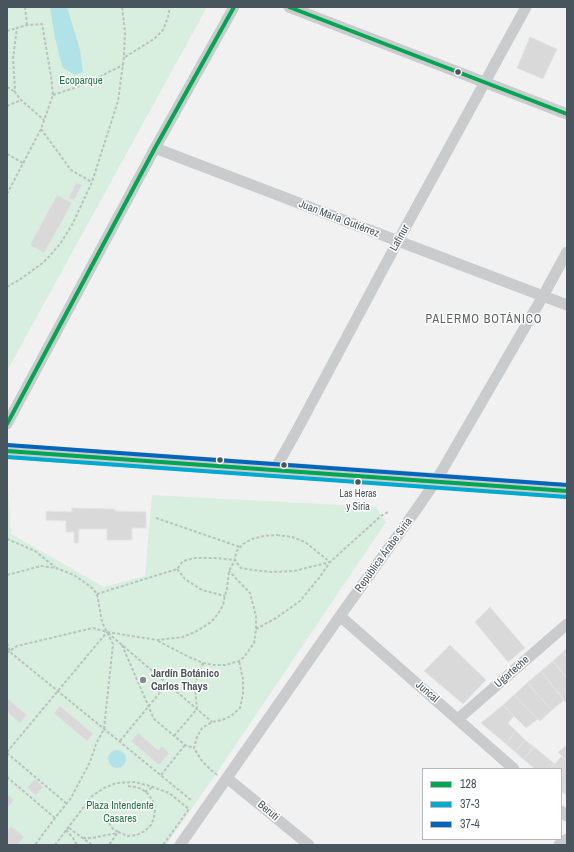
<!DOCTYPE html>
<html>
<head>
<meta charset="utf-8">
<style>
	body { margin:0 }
	#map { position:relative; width:574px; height:852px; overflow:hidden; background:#f1f1f1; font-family:"Archivo Narrow",sans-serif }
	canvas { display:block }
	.frame { position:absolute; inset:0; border:8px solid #49555c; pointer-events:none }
	.legend { position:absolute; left:422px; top:768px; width:140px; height:72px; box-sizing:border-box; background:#fff; border:1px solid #b6bbbe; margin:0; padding:5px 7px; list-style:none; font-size:12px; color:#49555c }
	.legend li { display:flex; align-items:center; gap:8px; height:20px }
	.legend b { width:20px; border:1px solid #b6bbbe }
</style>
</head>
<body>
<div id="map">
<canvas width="574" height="852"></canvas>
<div class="frame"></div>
<ul class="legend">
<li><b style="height:5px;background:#00a651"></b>128</li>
<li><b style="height:5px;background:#00a9ce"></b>37-3</li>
<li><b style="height:5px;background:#0065bd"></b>37-4</li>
</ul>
</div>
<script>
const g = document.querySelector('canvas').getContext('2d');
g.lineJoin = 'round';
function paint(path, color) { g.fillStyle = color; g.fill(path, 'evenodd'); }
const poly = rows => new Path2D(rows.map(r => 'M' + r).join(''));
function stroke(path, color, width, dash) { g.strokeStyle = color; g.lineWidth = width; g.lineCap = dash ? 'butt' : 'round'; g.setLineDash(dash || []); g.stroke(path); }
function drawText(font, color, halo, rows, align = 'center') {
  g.font = font + ' "Archivo Narrow",sans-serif'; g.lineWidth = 3; g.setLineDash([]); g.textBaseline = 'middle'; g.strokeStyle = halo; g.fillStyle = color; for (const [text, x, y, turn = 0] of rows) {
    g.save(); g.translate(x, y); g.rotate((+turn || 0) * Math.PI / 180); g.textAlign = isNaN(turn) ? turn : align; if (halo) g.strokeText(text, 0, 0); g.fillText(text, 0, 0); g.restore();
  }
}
const green = poly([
	[7,7,207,7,7,371],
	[7,488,8,488,11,534,104,587,145,576,152,495,376,507,386,522,216,774,166,845,7,845]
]);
const water = poly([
	[50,7,67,7,80,50,83,72,75,75,63,68,59,55,54,32],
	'108 759a9 9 0 1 1 18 0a9 9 0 1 1-18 0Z'
]);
const building = poly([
	[530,37,557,49,543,79,517,68,530,37],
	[76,183,82,185,74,200,69,198,76,183],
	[57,195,72,203,44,253,30,245,57,195],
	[72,508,115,509,115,511,146,512,146,528,132,528,132,540,107,540,107,529,79,529,78,543,74,543,74,532,66,532,66,521,46,520,46,511,72,512,72,508],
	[490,607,525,648,508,662,475,622,490,607],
	[450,645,486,680,463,704,424,671,450,645],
	[567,648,567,657,563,652,567,648],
	[563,652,567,657,567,678,553,661,563,652],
	[553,661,567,678,567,704,541,671,553,661],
	[541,671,564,700,552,710,527,683,541,671],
	[527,683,552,710,540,721,514,695,527,683],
	[514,695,538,719,526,728,503,705,514,695],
	[7,698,27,715,20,723,7,712,7,698],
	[503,705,514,716,508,723,516,731,506,744,481,723,503,705],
	[60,706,93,734,87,741,54,713,60,706],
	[516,731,525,740,515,752,506,744,516,731],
	[138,733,158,750,162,746,169,753,159,765,131,741,138,733],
	[525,740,534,747,523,759,515,752,525,740],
	[567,745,567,762,558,752,567,745],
	[534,747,555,764,550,769,535,769,523,759,534,747],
	[562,756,567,762,567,796,561,791,561,769,550,769,562,756],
	[35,779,43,787,36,795,27,788,35,779],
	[7,794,14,800,7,808,7,794],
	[11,826,24,837,17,845,7,845,7,831,11,826]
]);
const path = poly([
	[25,7,27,25],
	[7,31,17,28],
	[125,57,154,39,163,30,168,17,170,7],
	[7,87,15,92],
	[53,95,83,85,123,65],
	[7,106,21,100],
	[41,129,71,170,92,182],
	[7,154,23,163],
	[7,194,41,129,53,95,51,76,42,24,27,25,17,28,13,58,15,92,21,100,44,120],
	[7,287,22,278,44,262,60,244,72,225,92,182,118,101,124,57,125,31,122,7],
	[156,518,240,547],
	[277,535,292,537,305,542,330,562,294,571,271,572,253,570,241,568,235,560,236,552,243,544,252,539,264,536,277,535],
	[7,539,35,551,55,567],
	[177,569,185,579,202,590,225,596],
	[7,575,41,566,56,568,74,575,91,587,97,594,102,622,113,644,104,729,96,744,90,762,71,798,55,818,35,845],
	[256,629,276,618,300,601,319,578,330,562,381,516,388,512],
	[108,633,212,722],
	[158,641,189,657,203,663,214,665,225,665,239,661,244,657,254,643,256,629,256,616,250,593,229,571],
	[7,643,10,652,191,800],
	[122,645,154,719,185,745,194,748],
	[7,653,17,646,93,628,107,632,157,640,183,637,197,631,211,622,218,614,223,605,225,596,227,588,229,571,235,560,215,558,195,558,183,561,177,569,97,594],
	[174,736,197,709,195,687,197,676,203,663],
	[120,741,167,684],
	[7,752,107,632],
	[7,753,67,804],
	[161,775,185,745],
	[217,775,211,770,202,761,194,748,197,737,202,728,212,722,222,720,231,716,240,708,243,694,243,679,239,661],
	[7,777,55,818],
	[145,792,153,787],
	[109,823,113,829,118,832,109,845],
	[69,828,92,845],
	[66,830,73,838,77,845],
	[118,832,128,836,137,835,145,831,151,825,154,818,155,809,153,801,148,794,142,789,135,787,128,786],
	[83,838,92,838,117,833],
	[55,845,92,796,104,788,116,783,135,782,153,787,169,793,189,809,163,845]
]);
const minor = poly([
	[289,7,567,114],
	[155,148,398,241,543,296,567,305],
	[7,424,155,148,234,7],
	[275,469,296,432,398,241,526,7],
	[340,616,514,769],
	[458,719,567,624],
	[227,778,309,845],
	[561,811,567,816],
	[180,845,340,616,416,510,436,481,543,296,567,252],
	[559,845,567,839]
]);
const secondary = poly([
	[7,451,436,481,567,491]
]);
const bus1 = poly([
	[289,7,567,114],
	[7,424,155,148,234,7],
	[7,451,567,491]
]);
const bus2 = poly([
	[7,457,567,497]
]);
const bus3 = poly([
	[7,445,567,485]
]);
const markers = [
	[458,72,3.5,"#49555c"],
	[220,460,3.5,"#49555c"],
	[284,465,3.5,"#49555c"],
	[358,482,3.5,"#49555c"],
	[143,680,4,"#848c90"]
];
const busNames = [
	["Las Heras",358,494],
	["y Siria",358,507]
];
const parkNames = [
	["Ecoparque",81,81],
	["Plaza Intendente",120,806],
	["Casares",120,819]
];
const streetNames = [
	["Juan María Gutiérrez",339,219,21],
	["Lafinur",400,238,-61],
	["República Árabe Siria",384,555,-54],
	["Ugarteche",512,672,-41],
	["Juncal",427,692,41],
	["Beruti",268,811,40]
];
const poiNames = [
	["Jardín Botánico",151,674],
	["Carlos Thays",151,687]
];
const neighbourhoodNames = [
	["PALERMO BOTÁNICO",484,320]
];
paint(green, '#d8eede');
paint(water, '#b0e2e8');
paint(building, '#d9d9da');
stroke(building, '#e2e3e4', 1);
stroke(path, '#b9c2bf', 2, [3, 2]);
stroke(minor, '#c9cbcc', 11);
stroke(secondary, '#c9ccce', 16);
stroke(bus1, '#00a651', 4);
stroke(bus2, '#00a9ce', 4);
stroke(bus3, '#0065bd', 4);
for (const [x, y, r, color] of markers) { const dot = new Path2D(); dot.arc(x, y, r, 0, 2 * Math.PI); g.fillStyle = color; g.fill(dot); stroke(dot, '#fff', 1.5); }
drawText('10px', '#49555c', '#fff', busNames);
drawText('11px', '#207744', '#fff', parkNames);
drawText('11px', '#49555c', '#fff', streetNames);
drawText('bold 11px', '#49555c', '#fff', poiNames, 'left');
g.letterSpacing = '1px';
drawText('12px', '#5d6164', '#fff', neighbourhoodNames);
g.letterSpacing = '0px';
</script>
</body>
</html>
